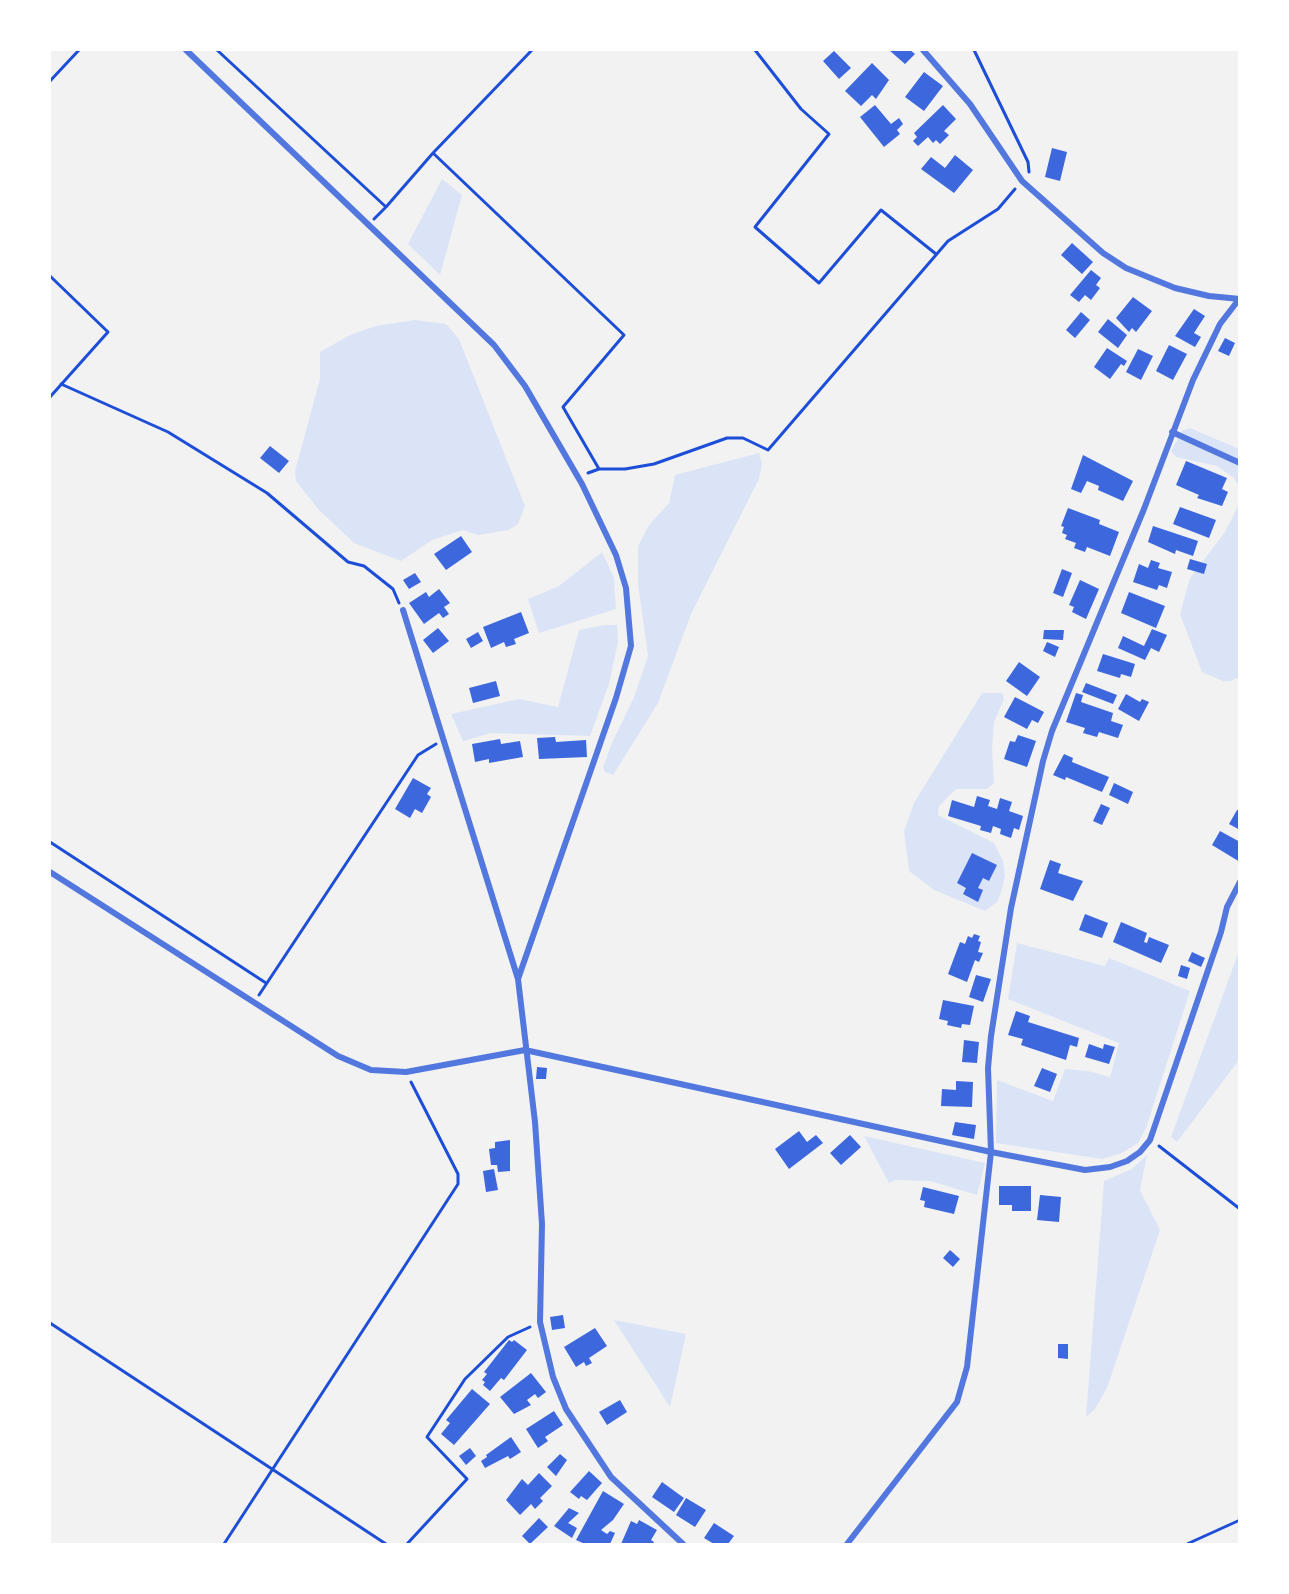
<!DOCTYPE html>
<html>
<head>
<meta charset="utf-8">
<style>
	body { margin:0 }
	#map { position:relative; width:1289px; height:1594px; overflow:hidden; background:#f2f2f2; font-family:"Space Grotesk",sans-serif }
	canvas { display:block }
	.frame { position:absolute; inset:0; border:51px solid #fff; pointer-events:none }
</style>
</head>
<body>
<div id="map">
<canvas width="1289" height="1594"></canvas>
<div class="frame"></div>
</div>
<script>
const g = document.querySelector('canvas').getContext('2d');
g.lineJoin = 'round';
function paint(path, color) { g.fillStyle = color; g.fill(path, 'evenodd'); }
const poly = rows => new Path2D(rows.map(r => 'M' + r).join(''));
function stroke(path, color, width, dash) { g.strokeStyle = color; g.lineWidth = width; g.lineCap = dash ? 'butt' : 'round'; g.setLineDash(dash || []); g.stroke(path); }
const green = poly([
	[442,179,462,195,440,275,408,244],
	[415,320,446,324,459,339,525,506,518,524,509,530,478,535,463,530,432,540,401,561,354,543,319,510,296,481,295,471,320,379,320,352,350,335,376,326],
	[1190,428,1239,449,1240,677,1230,681,1223,681,1202,672,1180,614,1190,578,1225,532,1238,506,1239,487,1234,478,1217,466,1176,457,1171,451,1183,430],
	[759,453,762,464,759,479,691,614,658,703,613,775,605,772,603,768,611,745,634,697,648,656,638,584,638,546,649,525,669,503,675,475],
	[602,552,614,578,616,609,539,633,528,599,559,586],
	[605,625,617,625,618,642,609,684,590,736,491,733,463,741,451,714,519,699,558,707,579,630],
	[982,693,1002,693,1004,699,994,722,992,749,994,783,987,789,956,789,939,806,938,815,994,843,1003,861,1005,876,1001,892,997,902,985,911,934,890,909,871,904,831,914,803],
	[1017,943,1105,966,1109,958,1190,991,1146,1128,1138,1143,1122,1153,1102,1159,996,1143,997,1080,1053,1101,1065,1069,1088,1071,1110,1077,1119,1043,1008,999],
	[1239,951,1239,1060,1177,1142,1171,1137],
	[864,1136,985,1163,977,1195,930,1181,895,1180,889,1183],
	[1147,1155,1140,1190,1160,1230,1107,1388,1095,1409,1086,1417,1104,1181,1132,1169],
	[614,1320,686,1334,670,1407]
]);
const building = poly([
	[889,50,910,50,915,54,905,64],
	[834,51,851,68,839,79,823,61],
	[872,63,889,80,876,99,872,95,861,106,845,91],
	[924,72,943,86,924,111,905,97],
	[875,105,891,124,899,118,903,124,897,130,900,134,884,147,860,117],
	[943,105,956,119,944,131,949,135,940,144,936,140,933,143,928,137,918,146,913,141,917,137,914,133],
	[1052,148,1067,152,1060,181,1045,177],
	[955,155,973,170,954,193,921,169,931,157,945,168],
	[1072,243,1093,262,1082,274,1061,255],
	[1091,270,1101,278,1096,285,1100,288,1091,300,1085,295,1079,302,1070,295],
	[1133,297,1152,311,1136,332,1132,328,1129,332,1116,318],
	[1194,309,1205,316,1194,333,1201,337,1195,347,1175,336],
	[1081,312,1090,320,1075,338,1066,330],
	[1108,319,1127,335,1118,348,1098,332],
	[1225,338,1235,343,1229,356,1218,351],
	[1169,345,1187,354,1173,380,1156,371],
	[1107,348,1127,361,1124,366,1121,364,1110,379,1094,367],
	[1138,349,1153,356,1141,380,1126,372],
	[270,446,289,461,279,473,260,458],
	[1083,455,1133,481,1123,501,1098,490,1099,486,1087,481,1081,493,1071,489],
	[1186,461,1227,478,1222,489,1228,492,1222,506,1197,498,1199,495,1176,485],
	[1180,507,1216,520,1209,538,1173,524],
	[1068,508,1100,520,1099,524,1119,532,1110,556,1087,547,1085,552,1074,548,1076,543,1065,539,1067,535,1062,533,1064,527,1061,526],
	[1153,526,1198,541,1193,556,1176,550,1175,554,1148,542],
	[461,536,472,552,446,570,434,554],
	[1190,559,1207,564,1204,574,1187,569],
	[1151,560,1160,563,1158,568,1172,572,1167,588,1159,585,1157,590,1133,582,1139,564,1148,568],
	[1062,569,1072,573,1063,597,1053,593],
	[415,573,421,582,409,589,403,580],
	[1080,580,1099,589,1086,619,1072,612,1074,607,1069,605],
	[439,589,450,603,444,607,449,614,443,618,439,613,424,624,409,603,426,592,429,597],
	[1129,592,1165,606,1156,628,1121,613],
	[521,612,529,633,514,639,516,644,506,647,504,642,491,648,483,627],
	[438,628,449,641,433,653,423,640],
	[1152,629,1167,635,1159,652,1151,648,1145,660,1118,648,1123,636,1144,646],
	[1044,630,1064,630,1063,640,1043,639],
	[478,632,483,641,471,648,466,639],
	[1047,642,1059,647,1055,657,1043,651],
	[1103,654,1135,664,1131,677,1121,674,1120,678,1097,671],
	[1019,662,1040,677,1027,696,1006,681],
	[496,681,500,696,473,703,469,688],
	[1086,683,1117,695,1113,704,1082,692],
	[1076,693,1083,695,1081,702,1113,713,1111,721,1123,725,1118,738,1099,732,1097,737,1083,733,1085,728,1066,722],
	[1126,694,1140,702,1142,699,1149,702,1139,721,1118,709],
	[1015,697,1044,712,1038,723,1032,720,1027,729,1004,717],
	[1018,735,1036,741,1027,767,1004,759,1010,741,1015,742],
	[555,737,556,742,586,740,587,757,539,759,537,738],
	[500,739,501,744,520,741,523,757,489,763,489,759,475,762,472,744],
	[1064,754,1073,758,1072,762,1109,777,1102,792,1066,777,1065,780,1053,775],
	[413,778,431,788,427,794,431,797,422,813,415,809,410,818,395,809],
	[1114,783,1133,792,1128,804,1109,795],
	[977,796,990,800,988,806,997,809,1000,798,1012,802,1009,811,1023,816,1019,830,1014,828,1011,838,1000,834,1001,829,993,826,991,833,980,830,981,826,948,816,952,800,974,807],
	[1101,804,1110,808,1102,825,1093,821],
	[1237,810,1240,811,1240,830,1229,824],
	[1220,831,1240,842,1240,862,1212,845],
	[972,853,997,865,989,881,983,878,978,888,983,890,978,902,963,894,966,888,957,883],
	[1050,860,1061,864,1058,873,1083,881,1073,901,1040,889],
	[1085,914,1108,923,1102,938,1079,930],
	[1121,922,1147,933,1144,942,1147,943,1149,937,1169,945,1161,963,1113,942],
	[974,934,980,936,978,941,981,942,978,952,983,953,979,962,975,960,967,982,948,974,960,942,965,944,968,936,972,938],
	[1192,952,1205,958,1201,967,1188,961],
	[1181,965,1190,968,1187,979,1178,976],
	[976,975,991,979,983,1002,969,997],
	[943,1000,974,1006,970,1025,962,1024,961,1028,947,1025,948,1021,939,1019],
	[1016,1011,1030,1016,1028,1022,1079,1038,1077,1047,1070,1045,1066,1060,1021,1045,1023,1039,1008,1035],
	[964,1040,979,1042,977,1063,962,1062],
	[1089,1044,1103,1049,1104,1044,1115,1047,1109,1064,1085,1057],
	[537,1067,547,1068,546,1079,536,1079],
	[1042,1068,1057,1074,1050,1092,1034,1086],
	[956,1081,973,1082,972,1107,941,1106,942,1089,956,1090],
	[955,1122,976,1125,974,1139,952,1135],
	[799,1131,807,1142,816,1135,823,1143,789,1169,775,1149],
	[850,1135,861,1147,841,1165,830,1153],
	[510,1140,510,1171,498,1172,497,1165,491,1165,489,1149,495,1148,495,1142],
	[494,1169,498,1190,486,1192,483,1171],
	[999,1186,1031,1186,1031,1211,1012,1211,1012,1205,999,1205],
	[923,1187,959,1196,954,1214,924,1207,925,1201,920,1200],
	[1040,1195,1061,1197,1059,1222,1037,1220],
	[950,1250,960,1259,953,1267,943,1258],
	[563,1315,565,1328,552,1330,550,1317],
	[595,1328,607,1346,589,1358,592,1363,586,1366,584,1362,576,1367,564,1347],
	[509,1340,512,1342,514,1340,527,1350,504,1380,501,1378,490,1391,483,1385,485,1382,482,1380,487,1374,484,1372],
	[1058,1344,1068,1344,1068,1359,1058,1358],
	[531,1373,546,1392,538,1398,535,1394,527,1400,531,1405,514,1414,500,1397],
	[472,1389,490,1404,454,1445,441,1434,450,1423,446,1420],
	[620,1400,627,1412,607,1425,599,1412],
	[554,1411,563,1425,545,1437,548,1441,538,1448,526,1429],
	[511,1437,521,1452,510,1459,508,1456,485,1468,481,1461,487,1457,486,1455],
	[470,1448,476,1456,466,1465,459,1456],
	[560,1454,567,1460,556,1476,547,1467],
	[589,1471,602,1483,587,1500,581,1496,579,1499,570,1492],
	[539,1473,552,1486,540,1498,543,1501,535,1509,531,1504,520,1515,506,1500,522,1479,528,1485],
	[662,1482,684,1498,674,1512,652,1497],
	[603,1491,624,1504,613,1520,601,1530,607,1534,610,1531,615,1533,610,1544,585,1544,576,1540],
	[686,1498,706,1510,695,1527,676,1515],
	[569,1508,579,1513,568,1523,577,1528,572,1538,554,1526],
	[539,1518,548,1527,530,1544,522,1536],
	[639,1520,657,1530,651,1540,654,1542,653,1544,621,1544,631,1521,637,1524],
	[714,1523,734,1536,728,1544,714,1544,704,1538]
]);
const path = poly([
	[217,50,386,207,433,153,624,335,563,407,599,469,588,473],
	[755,50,801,109,829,134,755,227,819,283,881,210,936,254],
	[974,50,1028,162,1029,172],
	[50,81,79,50],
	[433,153,532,50],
	[374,219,386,207],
	[50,276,108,332,50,397],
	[61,384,168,432,267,493,348,562,364,566,393,589,399,603],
	[599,469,625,469,654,464,727,438,743,438,768,450,948,241,998,209,1015,189],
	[50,842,266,983],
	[259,995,418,755,436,744],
	[1159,1146,1240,1209],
	[50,1323,386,1544],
	[224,1544,458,1184,458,1174,411,1082],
	[407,1544,467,1479,427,1437,465,1379,508,1337,530,1327],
	[1187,1544,1240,1520]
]);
const minor = poly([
	[186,50,494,345,525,386,582,484,616,555,626,588,631,646,616,698,518,979],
	[923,50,970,104,1022,181,1103,253,1126,268,1175,288,1209,296,1240,299],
	[1172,432,1240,463],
	[403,610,518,979,535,1122,542,1224,540,1322,553,1377,566,1409,611,1477,683,1544],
	[50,872,338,1056,371,1070,406,1072,525,1050,991,1152,1085,1170,1110,1167,1127,1161,1140,1152,1150,1140,1221,932,1227,907,1240,882],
	[847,1544,957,1402,967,1367,991,1152,988,1068,991,1036,1011,908,1043,761,1052,731,1144,509,1193,380,1220,324,1240,298]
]);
paint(green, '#dbe4f7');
paint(building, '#3d67dc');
stroke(path, '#1d4ed8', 3);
stroke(minor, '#5277de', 6);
</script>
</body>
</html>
